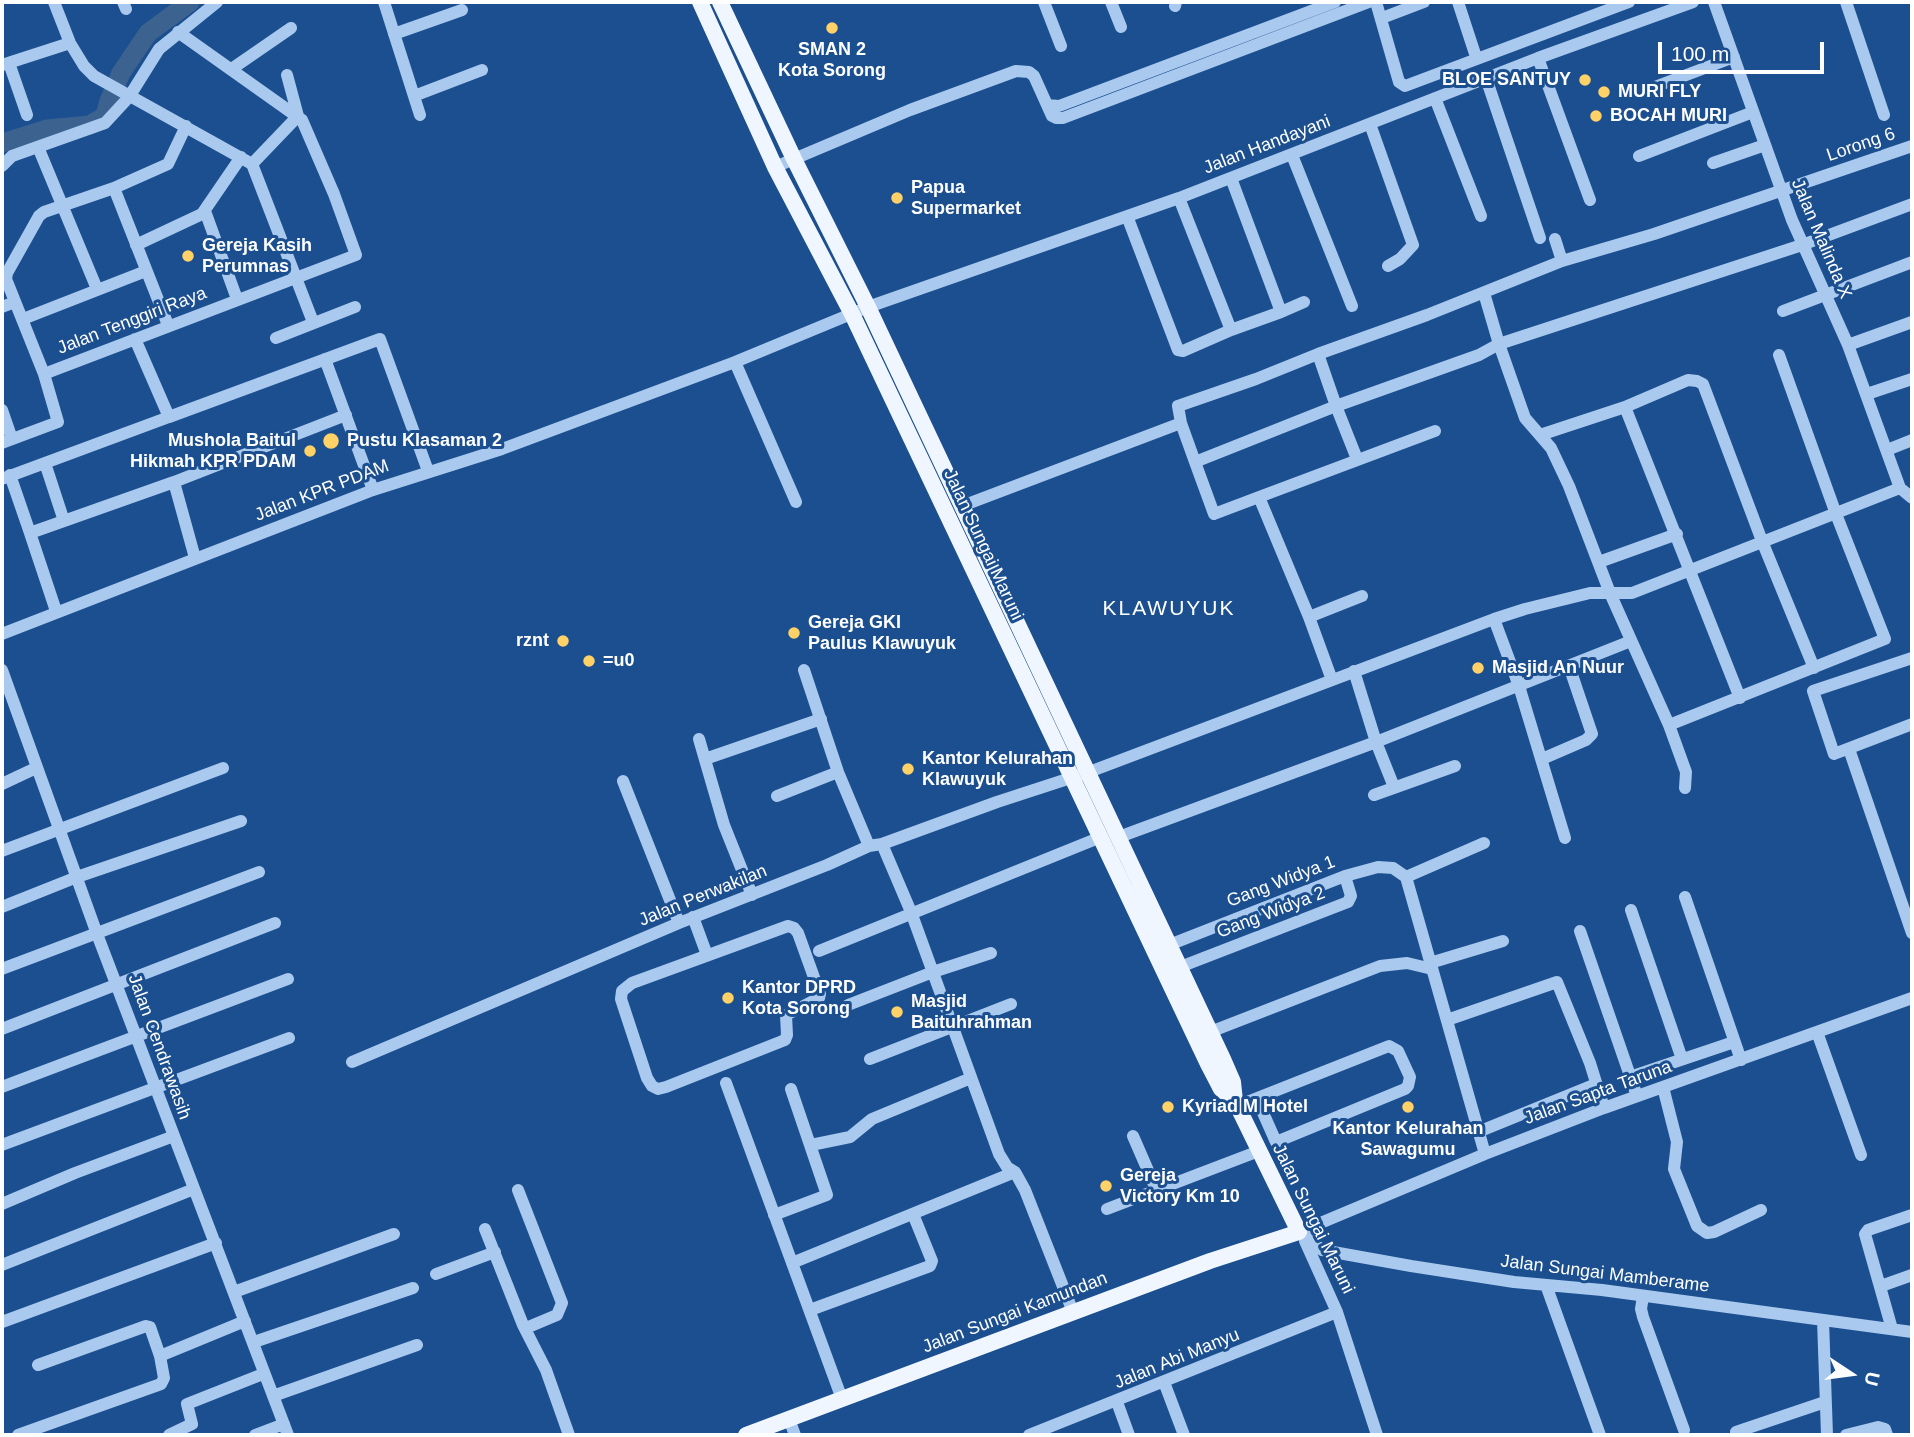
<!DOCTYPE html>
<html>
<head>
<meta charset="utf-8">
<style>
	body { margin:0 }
	#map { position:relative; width:1914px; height:1437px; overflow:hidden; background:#1b4f8f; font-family:Helvetica,sans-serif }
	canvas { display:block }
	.frame { position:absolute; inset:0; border:4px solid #fff; pointer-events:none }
	.north { position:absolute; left:1816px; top:1339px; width:70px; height:70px; -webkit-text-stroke:5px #1b4f8f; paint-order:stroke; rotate:103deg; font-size:19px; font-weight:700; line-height:28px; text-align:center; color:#fff }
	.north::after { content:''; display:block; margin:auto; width:24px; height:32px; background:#fff; clip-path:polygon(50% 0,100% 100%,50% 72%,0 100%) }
	.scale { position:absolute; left:1658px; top:42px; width:166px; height:32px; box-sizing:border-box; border:4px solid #fff; border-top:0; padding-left:9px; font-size:21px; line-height:24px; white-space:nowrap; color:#fff; -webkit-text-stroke:5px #1b4f8f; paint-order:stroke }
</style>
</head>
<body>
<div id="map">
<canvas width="1914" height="1437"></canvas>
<div class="frame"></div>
<div class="north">U</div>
<div class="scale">100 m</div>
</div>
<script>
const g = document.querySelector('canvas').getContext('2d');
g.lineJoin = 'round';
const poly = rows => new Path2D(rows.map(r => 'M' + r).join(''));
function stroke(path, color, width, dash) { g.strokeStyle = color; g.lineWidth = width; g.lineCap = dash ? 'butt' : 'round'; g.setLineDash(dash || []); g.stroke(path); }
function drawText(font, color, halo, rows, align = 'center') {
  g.font = font + ' Helvetica,sans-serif'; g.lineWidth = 6; g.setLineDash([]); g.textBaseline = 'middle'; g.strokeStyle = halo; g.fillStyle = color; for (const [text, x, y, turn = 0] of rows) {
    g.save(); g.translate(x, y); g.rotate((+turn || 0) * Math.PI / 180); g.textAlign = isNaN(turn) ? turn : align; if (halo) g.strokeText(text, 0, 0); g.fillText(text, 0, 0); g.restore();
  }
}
const river = poly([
	[2,143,47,129,90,125,105,116,109,101,121,73,148,33,190,2]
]);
const minor = poly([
	[54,2,70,43,84,66,94,76,252,164,313,322],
	[123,2,126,9],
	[384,2,420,115],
	[1044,2,1061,46],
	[1111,2,1121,27],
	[1376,2,1399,82,1405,86,1629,2],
	[1458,2,1476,57],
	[1714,2,1792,220,1848,345,1900,488],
	[1846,2,1884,115],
	[1175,6,1176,2],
	[1382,18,1424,2],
	[394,34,462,10],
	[1538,58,1590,200],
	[9,63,27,115],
	[2,65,70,43],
	[233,68,291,28],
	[287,75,298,116],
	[1486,78,1540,238],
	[1652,88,1734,57],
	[414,96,482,70],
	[1435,98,1481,216],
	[1047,105,1059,106,1335,2],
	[1370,124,1413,245,1400,259,1388,266],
	[38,147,97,289],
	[1292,155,1352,306],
	[1639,156,1753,112],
	[1713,163,1765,145],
	[252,164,298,116],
	[2,166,12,156,105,123,129,97,159,49,217,2],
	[775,167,910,110,1016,71,1029,72,1034,76,1052,116,1056,118,1063,118,1369,2],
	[205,211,237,299],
	[1127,216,1178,350,1183,351,1231,330,1179,198],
	[1555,239,1562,261],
	[136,245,202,214,241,157],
	[1484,293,1499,344,1525,418,1551,448,1569,486,1610,593,1669,725,1686,772,1685,788],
	[2,307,15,302],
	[1783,311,1912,262],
	[1281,312,1304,302],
	[23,319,146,271],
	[168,325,114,188,168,164,186,126],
	[1231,330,1281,312,1231,178],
	[276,338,355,307],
	[135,339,169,417,380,339,428,471],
	[1848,345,1912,322],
	[1318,354,1427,315,1562,261,1654,234,1912,146],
	[1318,354,1336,406,1195,462,1181,423,1178,406,1256,379,1318,354],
	[325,359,373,490],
	[735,362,796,502],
	[44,374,6,279,7,273,39,216,44,212,114,188],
	[1867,394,1912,379],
	[1625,407,1740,698],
	[2,410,12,439],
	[1540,435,1625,407,1688,380,1697,381,1703,384,1762,541,1814,668],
	[2,443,58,422,44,374,356,255,334,194,302,120,178,32],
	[1887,450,1912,440],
	[1357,459,1336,406,1479,355,1499,344,1802,245,1912,204],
	[1195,462,1214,514,1259,497,1309,617,1332,680],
	[45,463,64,521],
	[10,475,30,533,174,482,346,415],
	[2,479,169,417],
	[174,482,195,558],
	[1900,488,1912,498],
	[1259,497,1435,431],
	[962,506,1181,423],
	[30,533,56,611],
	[1599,562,1677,534],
	[1309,617,1362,596],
	[1494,619,1519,686,1565,838],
	[2,634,373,490,502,449,735,362,868,307,1179,198,1538,58,1693,2],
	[1912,658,1813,691,1834,754,1912,724],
	[2,670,97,934,288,1435],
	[804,670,838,772,869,846],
	[1354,671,1376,742,1394,787],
	[1669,725,1885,639,1836,514,1779,355],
	[699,739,724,825,752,895],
	[1849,749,1912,933],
	[705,759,821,719],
	[1542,759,1586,740,1592,734,1569,666],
	[623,781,679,923],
	[2,784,36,768],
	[1374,795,1455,766],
	[777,796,838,772],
	[1119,837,1376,742,1631,641],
	[1484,843,1406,877,1485,1154],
	[882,844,911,912,999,1154,1007,1167,1015,1172,1025,1190,1073,1312],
	[2,851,223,768],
	[1685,897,1741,1060],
	[2,907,77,877,241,821],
	[1631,910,1682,1059],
	[693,917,707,955],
	[788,926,794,928,798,933,820,994,819,998,786,1015,787,1035,785,1040,666,1087,658,1089,652,1086,647,1078,621,999,622,991,632,983,788,926],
	[1580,931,1637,1096],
	[1169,945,1345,876,1378,867,1393,868,1406,877],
	[819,951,1101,837],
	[1430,963,1503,941],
	[1180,967,1348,902,1351,896,1345,876],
	[2,969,259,872],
	[848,1005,933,972,991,953],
	[1447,1020,1557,982,1590,1063,1604,1108],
	[2,1029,275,923],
	[1210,1032,1380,966,1407,963,1432,969],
	[1817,1032,1861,1155],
	[870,1059,1011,1004],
	[352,1062,679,923,827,865,869,846,882,844,997,802,1089,772,1494,619,1525,609,1590,593,1632,593,1900,488],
	[1630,1077,1734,1042],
	[726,1083,842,1399],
	[2,1087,288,979],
	[1663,1087,1677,1142,1674,1169,1697,1226,1707,1233,1714,1232,1761,1210],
	[1237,1106,1389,1046,1398,1051,1410,1077,1408,1086,1405,1089,1276,1142,1257,1099],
	[1478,1132,1596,1084],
	[1133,1136,1156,1189],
	[2,1145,289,1038],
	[811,1145,850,1137,872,1119,971,1078],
	[518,1190,562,1303,557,1315,526,1328],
	[2,1204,75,1173,174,1136],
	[1107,1209,1259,1151],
	[774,1215,827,1195,791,1089],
	[485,1229,523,1325,546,1370,569,1435],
	[1299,1232,1485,1154,1604,1108,1912,998],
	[1299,1232,1322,1250,1411,1266,1514,1282,1602,1290,1912,1332],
	[1305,1241,1337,1312,1377,1435],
	[792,1263,1015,1172],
	[2,1265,194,1189],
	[436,1274,495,1252],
	[1546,1285,1600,1435],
	[1881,1286,1912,1275],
	[234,1292,394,1234],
	[1643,1296,1641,1309,1643,1317,1684,1430],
	[810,1310,930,1266,932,1261,913,1214],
	[1823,1320,1827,1435],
	[2,1322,216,1243],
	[1892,1329,1865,1234,1868,1230,1912,1215],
	[254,1342,413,1288],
	[38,1365,146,1326,150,1327,160,1356,245,1321],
	[1164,1382,1184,1435],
	[273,1396,417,1345],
	[1117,1402,1129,1435],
	[789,1419,795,1435],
	[1736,1432,1825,1402],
	[18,1435,161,1384,164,1378,160,1356],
	[169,1435,192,1424,187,1404,263,1374],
	[255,1435,284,1424],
	[1029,1435,1337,1312],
	[1846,1435,1878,1427,1885,1429,1887,1435]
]);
const major = poly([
	[700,2,775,167,852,314,1208,1064,1221,1089,1235,1101,1299,1232,1210,1261,746,1435],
	[720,2,794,159,868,307,1223,1059,1233,1082,1235,1101]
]);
const markers = [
	[832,28,7,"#ffd166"],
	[1585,80,7,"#ffd166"],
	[1604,92,7,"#ffd166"],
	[1596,116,7,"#ffd166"],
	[897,198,7,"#ffd166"],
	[188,256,7,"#ffd166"],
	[331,441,9,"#ffd166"],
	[310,451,7,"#ffd166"],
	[794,633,7,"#ffd166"],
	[563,641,7,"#ffd166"],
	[589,661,7,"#ffd166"],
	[1478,668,7,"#ffd166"],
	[908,769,7,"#ffd166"],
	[728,998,7,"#ffd166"],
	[897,1012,7,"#ffd166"],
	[1168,1107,7,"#ffd166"],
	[1408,1107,7,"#ffd166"],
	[1106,1186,7,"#ffd166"]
];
const poiNames = [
	["SMAN 2",832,50,"center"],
	["Kota Sorong",832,71,"center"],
	["BLOE SANTUY",1571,80,"right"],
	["MURI FLY",1618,92],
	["BOCAH MURI",1610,116],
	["Papua",911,188],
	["Supermarket",911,209],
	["Gereja Kasih",202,246],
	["Perumnas",202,267],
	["Mushola Baitul",296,441,"right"],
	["Hikmah KPR PDAM",296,462,"right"],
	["Pustu Klasaman 2",347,441],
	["Gereja GKI",808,623],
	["Paulus Klawuyuk",808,644],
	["rznt",549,641,"right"],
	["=u0",603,661],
	["Masjid An Nuur",1492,668],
	["Kantor Kelurahan",922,759],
	["Klawuyuk",922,780],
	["Kantor DPRD",742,988],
	["Kota Sorong",742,1009],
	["Masjid",911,1002],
	["Baituhrahman",911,1023],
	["Kyriad M Hotel",1182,1107],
	["Kantor Kelurahan",1408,1129,"center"],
	["Sawagumu",1408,1150,"center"],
	["Gereja",1120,1176],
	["Victory Km 10",1120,1197]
];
const streetNames = [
	["Jalan Handayani",1267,145,-21],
	["Lorong 6",1861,145,-19],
	["Jalan Malinda X",1821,239,67],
	["Jalan Tenggiri Raya",132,321,-21],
	["Jalan KPR PDAM",322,491,-21],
	["Jalan Sungai Maruni",983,545,65],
	["Gang Widya 1",1281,882,-21],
	["Jalan Perwakilan",703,896,-22],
	["Gang Widya 2",1271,913,-21],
	["Jalan Cendrawasih",159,1047,70],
	["Jalan Sapta Taruna",1598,1093,-20],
	["Jalan Sungai Maruni",1313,1219,64],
	["Jalan Sungai Mamberame",1605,1274,7],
	["Jalan Sungai Kamundan",1015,1313,-21],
	["Jalan Abi Manyu",1177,1359,-22]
];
const quarterNames = [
	["KLAWUYUK",1169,609]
];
stroke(river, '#3c6290', 19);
stroke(minor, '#a9c9ee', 12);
stroke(major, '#f0f6ff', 16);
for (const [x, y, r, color] of markers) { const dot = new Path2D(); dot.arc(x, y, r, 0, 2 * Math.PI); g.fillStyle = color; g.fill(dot); stroke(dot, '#1b4f8f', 2.5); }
drawText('bold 18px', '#fff', '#1b4f8f', poiNames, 'left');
drawText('18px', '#fff', '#1b4f8f', streetNames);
g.letterSpacing = '2px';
drawText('21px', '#fff', '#1b4f8f', quarterNames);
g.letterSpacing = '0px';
</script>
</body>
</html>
